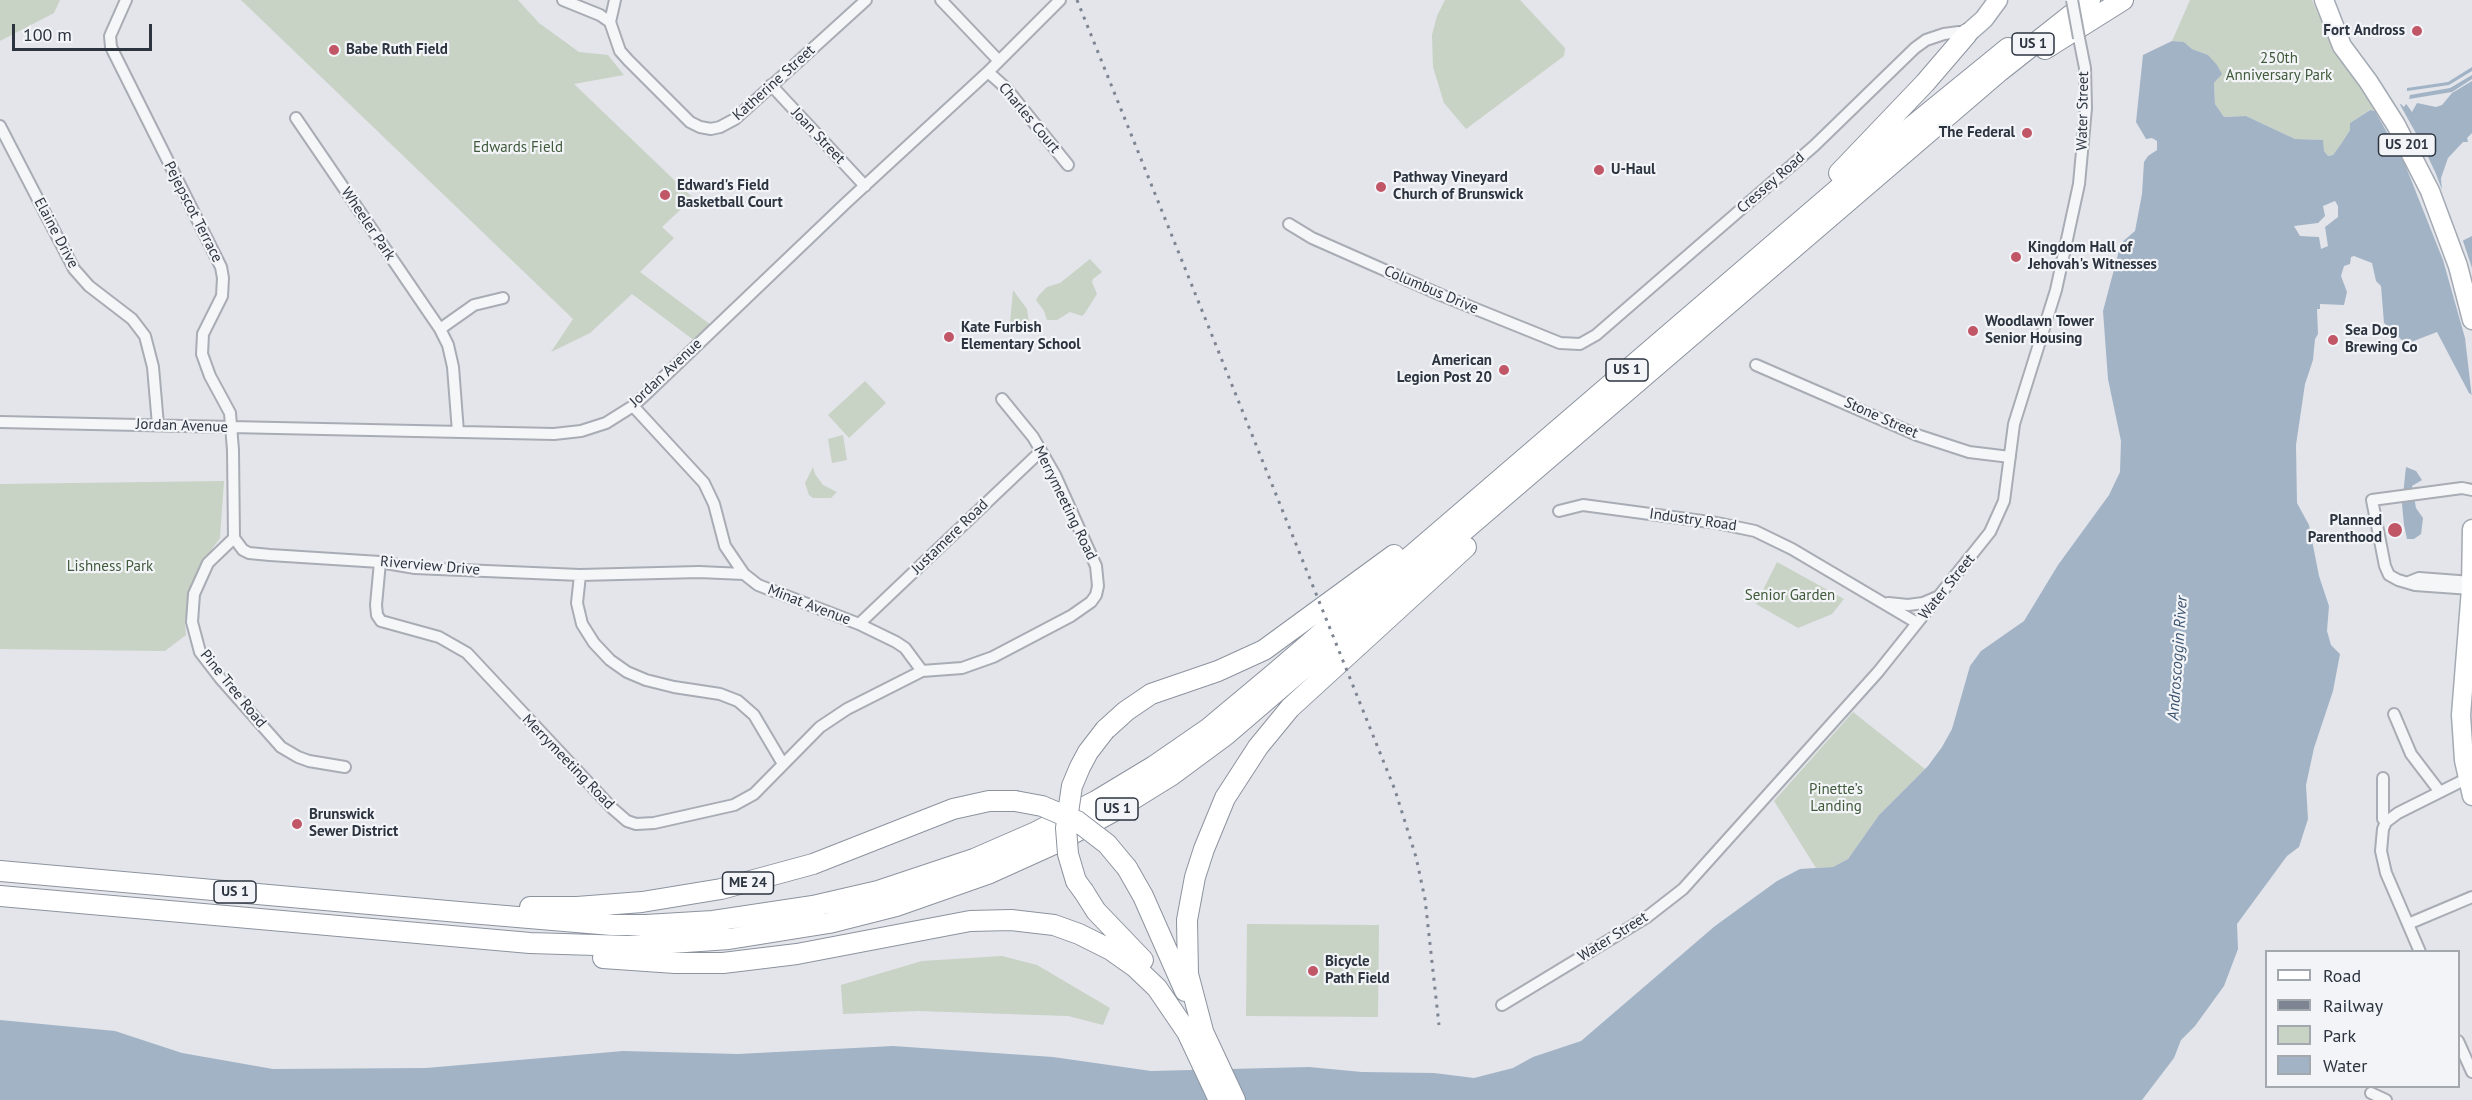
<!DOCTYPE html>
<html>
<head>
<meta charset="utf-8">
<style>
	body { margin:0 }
	#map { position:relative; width:2472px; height:1100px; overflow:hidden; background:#e3e5ea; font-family:"PT Sans",sans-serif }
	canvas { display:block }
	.legend { position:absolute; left:2265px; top:950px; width:195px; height:138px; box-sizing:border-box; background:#f2f4f7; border:2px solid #a3a7ae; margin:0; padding:8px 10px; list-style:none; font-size:18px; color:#2c3440 }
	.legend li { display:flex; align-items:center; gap:12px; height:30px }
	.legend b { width:30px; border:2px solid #a3a7ae }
	.scale { position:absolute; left:12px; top:24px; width:140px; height:27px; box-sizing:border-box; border:3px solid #2c3440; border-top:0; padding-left:8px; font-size:18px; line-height:21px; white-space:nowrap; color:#2c3440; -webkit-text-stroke:4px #f2f4f7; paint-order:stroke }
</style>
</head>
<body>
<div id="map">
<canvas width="2472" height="1100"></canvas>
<ul class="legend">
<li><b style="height:8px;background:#fff"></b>Road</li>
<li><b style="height:8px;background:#7e8592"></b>Railway</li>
<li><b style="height:16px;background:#c8d2c5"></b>Park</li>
<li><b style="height:16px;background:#a2b3c6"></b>Water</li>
</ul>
<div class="scale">100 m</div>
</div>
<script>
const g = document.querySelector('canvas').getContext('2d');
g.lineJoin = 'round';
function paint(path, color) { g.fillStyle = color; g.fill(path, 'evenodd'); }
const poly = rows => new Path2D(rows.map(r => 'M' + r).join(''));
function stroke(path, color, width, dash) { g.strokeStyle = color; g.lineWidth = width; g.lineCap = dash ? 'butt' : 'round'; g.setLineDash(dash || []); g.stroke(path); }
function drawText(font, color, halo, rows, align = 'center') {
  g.font = font + ' "PT Sans",sans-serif'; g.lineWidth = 4.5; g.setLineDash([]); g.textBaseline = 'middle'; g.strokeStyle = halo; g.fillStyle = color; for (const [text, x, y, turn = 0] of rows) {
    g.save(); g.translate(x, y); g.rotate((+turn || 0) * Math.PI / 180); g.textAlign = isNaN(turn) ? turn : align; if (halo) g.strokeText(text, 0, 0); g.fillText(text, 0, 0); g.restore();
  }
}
const green = poly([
	[0,0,60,0,54,13,0,41],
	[241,0,518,0,539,23,579,52,608,55,624,75,574,84,693,198,662,227,674,238,640,272,711,325,695,341,632,294,590,333,551,352,573,319],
	[1445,0,1520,0,1565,48,1564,56,1466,129,1444,103,1433,67,1432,35,1437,16],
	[2190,0,2312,0,2329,39,2375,111,2369,110,2350,123,2350,130,2341,144,2333,155,2328,156,2324,151,2322,140,2295,139,2246,116,2224,117,2215,104,2214,83,2218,79,2208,55,2192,49,2184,42,2172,41],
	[1090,259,1102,272,1093,279,1092,282,1097,294,1085,313,1082,316,1070,312,1057,320,1047,320,1044,311,1036,300,1039,295,1047,287,1060,283],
	[1013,290,1027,309,1029,323,1010,324],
	[865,381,886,403,849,438,828,415],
	[843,435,847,460,832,463,828,439],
	[813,467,815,474,823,485,837,492,831,498,813,498,809,495,805,483],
	[224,481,220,538,202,563,192,585,185,622,186,635,165,651,0,649,0,484],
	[1777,562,1844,599,1832,614,1798,628,1756,604],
	[1853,712,1925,769,1879,815,1848,859,1833,867,1816,868,1774,801],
	[1247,924,1379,925,1378,1017,1246,1016],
	[1002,956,1037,965,1110,1008,1103,1025,1068,1016,918,1011,843,1014,841,985,922,961]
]);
const water = poly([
	[2172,41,2184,42,2192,49,2208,55,2217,65,2222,74,2214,83,2215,104,2224,117,2246,116,2295,139,2323,140,2324,151,2328,156,2333,155,2341,144,2350,130,2350,123,2370,110,2384,113,2401,104,2404,107,2406,104,2407,105,2412,112,2417,103,2436,107,2442,105,2452,93,2472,81,2472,133,2467,138,2468,142,2463,142,2448,158,2441,178,2445,231,2462,241,2472,236,2472,395,2469,393,2437,332,2406,344,2384,323,2381,286,2376,281,2372,263,2354,256,2351,257,2350,264,2344,266,2341,276,2347,292,2344,305,2320,304,2320,309,2317,309,2318,334,2315,339,2313,360,2305,384,2296,445,2297,503,2309,525,2319,576,2329,606,2327,631,2331,645,2340,654,2333,691,2314,748,2306,785,2308,819,2299,847,2287,856,2237,924,2238,949,2224,986,2195,1026,2181,1040,2174,1058,2142,1100,0,1100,0,1020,115,1031,182,1053,273,1069,426,1068,623,1051,738,1054,893,1046,1053,1057,1151,1071,1309,1067,1362,1072,1434,1073,1474,1078,1513,1068,1533,1057,1581,1041,1715,926,1777,881,1800,869,1833,867,1848,859,1879,815,1928,766,1942,747,1952,729,1970,666,1981,651,2024,621,2058,565,2109,495,2120,472,2121,441,2108,379,2103,311,2121,243,2135,231,2142,194,2144,162,2148,156,2157,150,2157,141,2152,138,2146,139,2136,122,2143,55],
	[2335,201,2338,206,2338,217,2325,227,2328,246,2321,249,2319,237,2300,236,2294,226,2318,223,2325,216,2323,206],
	[2472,67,2472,71,2449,85,2407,91,2407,88,2448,82],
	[2472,75,2472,79,2452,92,2409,99,2410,95,2450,88],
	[2406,467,2416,471,2422,480,2412,486,2416,508,2423,518,2421,534,2414,539,2407,539,2404,525,2402,504]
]);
const pier = poly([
	[2398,101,2423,146,2436,174,2444,195,2445,219,2455,236,2462,238,2472,268,2472,398,2465,338,2443,260,2404,162,2373,108,2384,110]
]);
const street = poly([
	[126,0,110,36,111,47,221,267,223,278,222,296,203,334,202,354,210,376,230,413,233,450,234,538,243,550,249,553,270,555,380,562,415,568,580,575,699,572,744,574],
	[563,0,600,15,610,22,615,0],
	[941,0,999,61],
	[610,22,620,51,628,60,690,122,700,127,711,129,720,127,735,119,866,0],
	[988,72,1006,88,1068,165],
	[771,85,865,186],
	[296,118,440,329,448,345,453,367,458,432],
	[0,126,74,269,89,286,132,319,145,336,153,367,158,425],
	[1289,224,1312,238,1441,295,1560,343,1580,344,1596,335,1814,146,1915,48,1926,40,1944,34,1959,32,1967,34],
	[440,329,474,305,503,298],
	[1756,365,1917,435,1969,452,2010,457],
	[633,406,704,483,714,504,725,546,744,574,758,585,859,624,896,642,905,648,922,671],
	[0,422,554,434,581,431,606,423,633,406,646,394,847,202,988,72,1060,0],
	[1559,511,1583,505,1717,523,1755,531,1792,549,1917,623],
	[234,538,208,563,194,594,192,622,200,652,220,678,281,747,298,757,309,761,345,767],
	[380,562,376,605,377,615,381,621,439,637,467,653,612,808,627,821,636,824,654,823,734,805,754,794,820,727,847,709,922,671,962,668,993,657,1071,616,1091,602,1096,595,1098,586,1096,566,1055,475,1033,437,1002,399],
	[580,575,577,603,582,624,594,643,610,660,627,672,646,680,674,687,720,694,738,701,754,715,783,764],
	[2409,582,2419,578,2472,582],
	[2471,589,2415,585,2398,580,2389,575,2385,566,2372,500,2462,488,2472,490],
	[1888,603,1908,605,1923,603,1937,597],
	[859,624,1041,451],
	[2394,714,2411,754,2440,792],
	[2383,778,2383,819,2386,822],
	[2408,924,2472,897],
	[2420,952,2386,873,2381,851,2383,829,2386,822,2398,813,2468,778],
	[1502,1005,1647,917,1683,889,1878,672,1990,532,2004,501,2014,424,2056,290,2079,184,2086,108,2085,68,2079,38],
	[2458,1041,2472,1072],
	[2371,1093,2386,1100]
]);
const primary = poly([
	[2324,0,2342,46,2368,81,2396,125,2430,191,2458,266,2472,320],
	[1967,34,1984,19,1998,0],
	[2472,529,2471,589,2461,715,2464,760,2472,796]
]);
const highway = poly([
	[2045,49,2123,0],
	[1839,173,1925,83,1967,34],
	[1105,730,1126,711,1151,694,1218,671,1264,650,1394,555],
	[1127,868,1143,896,1185,991],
	[0,871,470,913,612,925,646,925,713,921,813,906,878,891,974,859,1036,832,1096,801,1154,766,1209,728,1276,672,1889,145,2008,48],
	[1084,892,1096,911,1143,960],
	[0,896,530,943,628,946,729,939,829,923,896,906,990,873,1052,845,1114,811,1172,775,1226,735,2000,71,2090,0],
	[530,907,577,907,642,902,721,889,813,864,953,809,989,801,1015,801],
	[603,958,675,963,723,963,797,954,970,921,1011,920,1054,925,1079,934,1111,950,1135,967,1157,988,1187,1032,1219,1100],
	[1198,1021,1235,1100],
	[1203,1031,1188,974,1187,920,1195,877,1204,849,1225,798,1258,747,1290,708,1466,547]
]);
const rail = poly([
	[1077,0,1395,790,1416,857,1425,899,1439,1025]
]);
const streetBridge = poly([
	[2072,0,2079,38]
]);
const highwayBridge = poly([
	[1015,801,1042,806,1077,821,1107,844,1127,868],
	[1084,892,1076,881,1068,854,1066,828,1069,806,1072,786,1080,767,1088,752,1105,730]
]);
const markers = [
	[2417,31,6,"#c15667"],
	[334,50,6,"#c15667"],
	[2027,133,6,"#c15667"],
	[1599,170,6,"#c15667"],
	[1381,187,6,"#c15667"],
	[665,195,6,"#c15667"],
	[2016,257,6,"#c15667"],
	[1973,331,6,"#c15667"],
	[949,337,6,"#c15667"],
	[2333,340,6,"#c15667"],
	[1504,370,6,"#c15667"],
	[2395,530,8,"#c15667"],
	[297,824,6,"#c15667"],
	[1313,971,6,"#c15667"]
];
const shields = [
	[2033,44,42],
	[2407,145,57],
	[1627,370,42],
	[1117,809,42],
	[748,883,51],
	[235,892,42]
];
const shieldNames = [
	["US 1",2033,44],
	["US 201",2407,145],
	["US 1",1627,370],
	["US 1",1117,809],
	["ME 24",748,883],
	["US 1",235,892]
];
const poiNames = [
	["Fort Andross",2405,31,"right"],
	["Babe Ruth Field",346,50],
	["The Federal",2015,133,"right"],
	["U-Haul",1611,170],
	["Pathway Vineyard",1393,178],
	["Church of Brunswick",1393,195],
	["Edward's Field",677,186],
	["Basketball Court",677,203],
	["Kingdom Hall of",2028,248],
	["Jehovah's Witnesses",2028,265],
	["Woodlawn Tower",1985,322],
	["Senior Housing",1985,339],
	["Kate Furbish",961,328],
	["Elementary School",961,345],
	["Sea Dog",2345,331],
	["Brewing Co",2345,348],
	["American",1492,361,"right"],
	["Legion Post 20",1492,378,"right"],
	["Planned",2382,521,"right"],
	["Parenthood",2382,538,"right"],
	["Brunswick",309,815],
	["Sewer District",309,832],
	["Bicycle",1325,962],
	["Path Field",1325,979]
];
const parkNames = [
	["250th",2279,59],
	["Anniversary Park",2279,76],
	["Edwards Field",518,148],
	["Lishness Park",110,567],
	["Senior Garden",1790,596],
	["Pinette’s",1836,790],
	["Landing",1836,807]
];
const streetNames = [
	["Katherine Street",774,83,-42],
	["Water Street",2083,111,-89],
	["Charles Court",1029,118,50],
	["Joan Street",818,136,47],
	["Cressey Road",1771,183,-41],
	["Pejepscot Terrace",193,212,63],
	["Wheeler Park",368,224,56],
	["Elaine Drive",56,233,62],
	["Columbus Drive",1431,290,23],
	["Jordan Avenue",666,373,-43],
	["Stone Street",1881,418,24],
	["Jordan Avenue",182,426,2],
	["Merrymeeting Road",1065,503,64],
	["Industry Road",1693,520,8],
	["Justamere Road",950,537,-44],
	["Riverview Drive",430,566,5],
	["Water Street",1947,587,-51],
	["Minat Avenue",809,605,21],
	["Pine Tree Road",233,689,51],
	["Merrymeeting Road",568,762,46],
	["Water Street",1613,937,-32]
];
const waterNames = [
	["Androscoggin River",2178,658,-86]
];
paint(green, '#c8d2c5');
paint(water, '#a2b3c6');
paint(pier, '#e3e5ea');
stroke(street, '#a8acb4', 14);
stroke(primary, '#a3aab4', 21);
stroke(highway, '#8c939f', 22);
stroke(street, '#f5f6f8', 10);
stroke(primary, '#fff', 18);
stroke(highway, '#fff', 20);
stroke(rail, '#7e8592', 3, [3, 6]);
stroke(streetBridge, '#a8acb4', 14, []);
stroke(highwayBridge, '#8c939f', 22, []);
stroke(streetBridge, '#f5f6f8', 10);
stroke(highwayBridge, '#fff', 20);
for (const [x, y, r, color] of markers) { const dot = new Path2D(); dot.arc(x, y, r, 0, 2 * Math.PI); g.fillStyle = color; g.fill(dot); stroke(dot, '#f2f4f7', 2); }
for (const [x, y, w] of shields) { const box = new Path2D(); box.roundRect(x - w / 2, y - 11, w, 22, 4.5); g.fillStyle = '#f2f4f7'; g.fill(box); stroke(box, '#2c3440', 1.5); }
drawText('bold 14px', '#2c3440', null, shieldNames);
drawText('bold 15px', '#2c3440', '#f2f4f7', poiNames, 'left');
drawText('15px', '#415a3b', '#f2f4f7', parkNames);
drawText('15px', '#2c3440', '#f2f4f7', streetNames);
drawText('italic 16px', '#3b5370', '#f2f4f7', waterNames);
</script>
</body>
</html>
